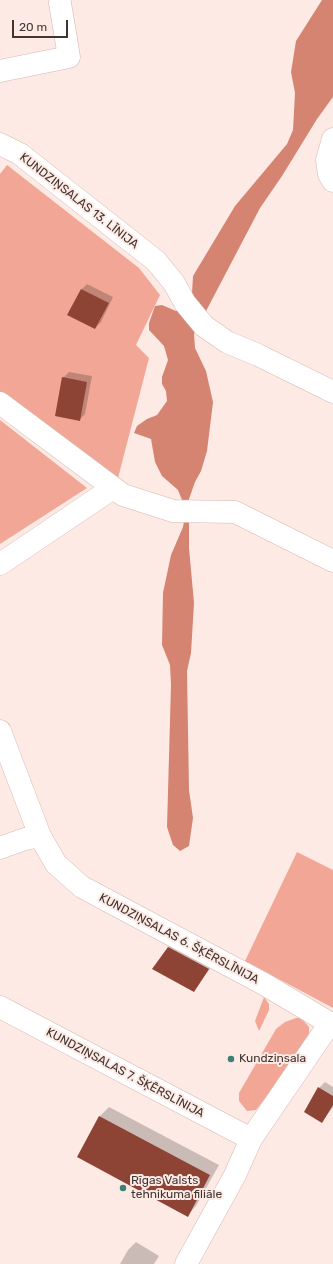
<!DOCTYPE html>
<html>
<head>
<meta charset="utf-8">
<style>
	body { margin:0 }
	#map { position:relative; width:333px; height:1264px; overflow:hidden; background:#feeae5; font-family:Rubik,sans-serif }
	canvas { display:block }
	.scale { position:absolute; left:12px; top:20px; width:56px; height:18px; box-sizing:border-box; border:2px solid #413532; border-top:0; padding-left:5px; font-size:12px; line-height:14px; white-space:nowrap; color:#413532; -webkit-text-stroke:3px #feeae5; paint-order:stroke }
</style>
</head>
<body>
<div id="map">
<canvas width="333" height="1264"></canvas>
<div class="scale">20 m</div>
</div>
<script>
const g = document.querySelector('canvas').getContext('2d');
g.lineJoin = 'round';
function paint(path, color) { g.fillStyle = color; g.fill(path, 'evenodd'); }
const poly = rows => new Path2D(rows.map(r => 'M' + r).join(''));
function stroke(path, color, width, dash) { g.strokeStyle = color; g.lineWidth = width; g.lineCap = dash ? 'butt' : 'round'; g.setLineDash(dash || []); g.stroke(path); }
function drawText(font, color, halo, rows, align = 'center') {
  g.font = font + ' Rubik,sans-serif'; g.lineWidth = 4; g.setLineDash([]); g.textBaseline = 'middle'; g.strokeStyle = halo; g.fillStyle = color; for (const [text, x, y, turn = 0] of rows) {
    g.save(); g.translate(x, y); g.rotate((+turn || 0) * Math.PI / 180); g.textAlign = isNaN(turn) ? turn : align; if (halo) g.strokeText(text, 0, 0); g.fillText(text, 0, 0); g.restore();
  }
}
const green = poly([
	[7,165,139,268,160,295,136,345,149,358,117,482,0,395,0,174],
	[0,420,87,488,0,544],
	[297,852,333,870,333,1008,245,961],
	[264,997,269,1004,269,1010,259,1031,255,1021],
	[296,1018,301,1018,309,1027,309,1034,304,1047,256,1110,247,1111,239,1101,239,1093,276,1029,285,1022]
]);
const water = poly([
	[322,0,333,0,333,97,317,119,282,176,260,208,194,334,195,348,206,371,213,402,207,451,201,471,195,482,189,499,189,548,194,603,191,653,187,671,189,790,193,818,189,846,180,851,173,845,167,827,171,685,170,665,162,645,163,593,171,555,183,527,186,510,178,490,162,476,155,462,151,439,134,433,137,426,147,419,157,415,167,401,166,391,162,384,162,377,168,360,164,346,149,330,149,323,155,306,162,305,176,311,183,311,192,293,193,276,235,206,287,144,293,130,295,93,291,72,296,41]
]);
const shadow = poly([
	[87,284,113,297,101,322,95,328,68,315,82,289],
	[69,372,92,376,85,414,79,420,63,378],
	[174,942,214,963,194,991,168,947],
	[325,1082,333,1087,333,1107,322,1122,319,1088],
	[109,1107,219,1165,196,1206,187,1216,78,1157,100,1116],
	[136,1242,159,1256,154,1264,120,1264,128,1250]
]);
const building = poly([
	[81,289,109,303,95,329,67,315],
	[62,377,87,382,80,421,55,416],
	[168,947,209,969,194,992,152,969],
	[318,1087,333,1096,333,1105,322,1123,304,1112],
	[99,1116,210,1175,188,1217,77,1157]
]);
const street = poly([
	[0,71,69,57,60,3],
	[333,139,327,160,329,174,333,181],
	[0,144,20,154,156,261,174,283,185,303,204,326,227,342,258,355,333,392],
	[0,403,123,495,173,511,235,512,333,561],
	[0,564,113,488],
	[0,731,40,836,56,864,82,887,264,984,333,1025],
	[0,848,25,839,40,836],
	[0,1007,251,1139],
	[186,1264,235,1175,251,1139,330,1023]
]);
const markers = [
	[231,1059,4,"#3a8076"],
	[123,1188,4,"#3a8076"]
];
const streetNames = [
	["KUNDZIŅSALAS 13. LĪNIJA",79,201,38],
	["KUNDZIŅSALAS 6. ŠĶĒRSLĪNIJA",179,939,28],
	["KUNDZIŅSALAS 7. ŠĶĒRSLĪNIJA",125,1073,28]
];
const poiNames = [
	["Kundziņsala",239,1059],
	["Rīgas Valsts",131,1181],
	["tehnikuma filiāle",131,1195]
];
paint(green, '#f2a796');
paint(water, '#d58472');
paint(shadow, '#0003');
paint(building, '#8e4434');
stroke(street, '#d7b7b0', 23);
stroke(street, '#fff', 22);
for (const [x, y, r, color] of markers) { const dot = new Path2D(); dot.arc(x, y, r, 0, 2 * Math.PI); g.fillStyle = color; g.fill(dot); stroke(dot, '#feeae5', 1.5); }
drawText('12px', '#413532', '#feeae5', streetNames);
drawText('12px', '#413532', '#feeae5', poiNames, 'left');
</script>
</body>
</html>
